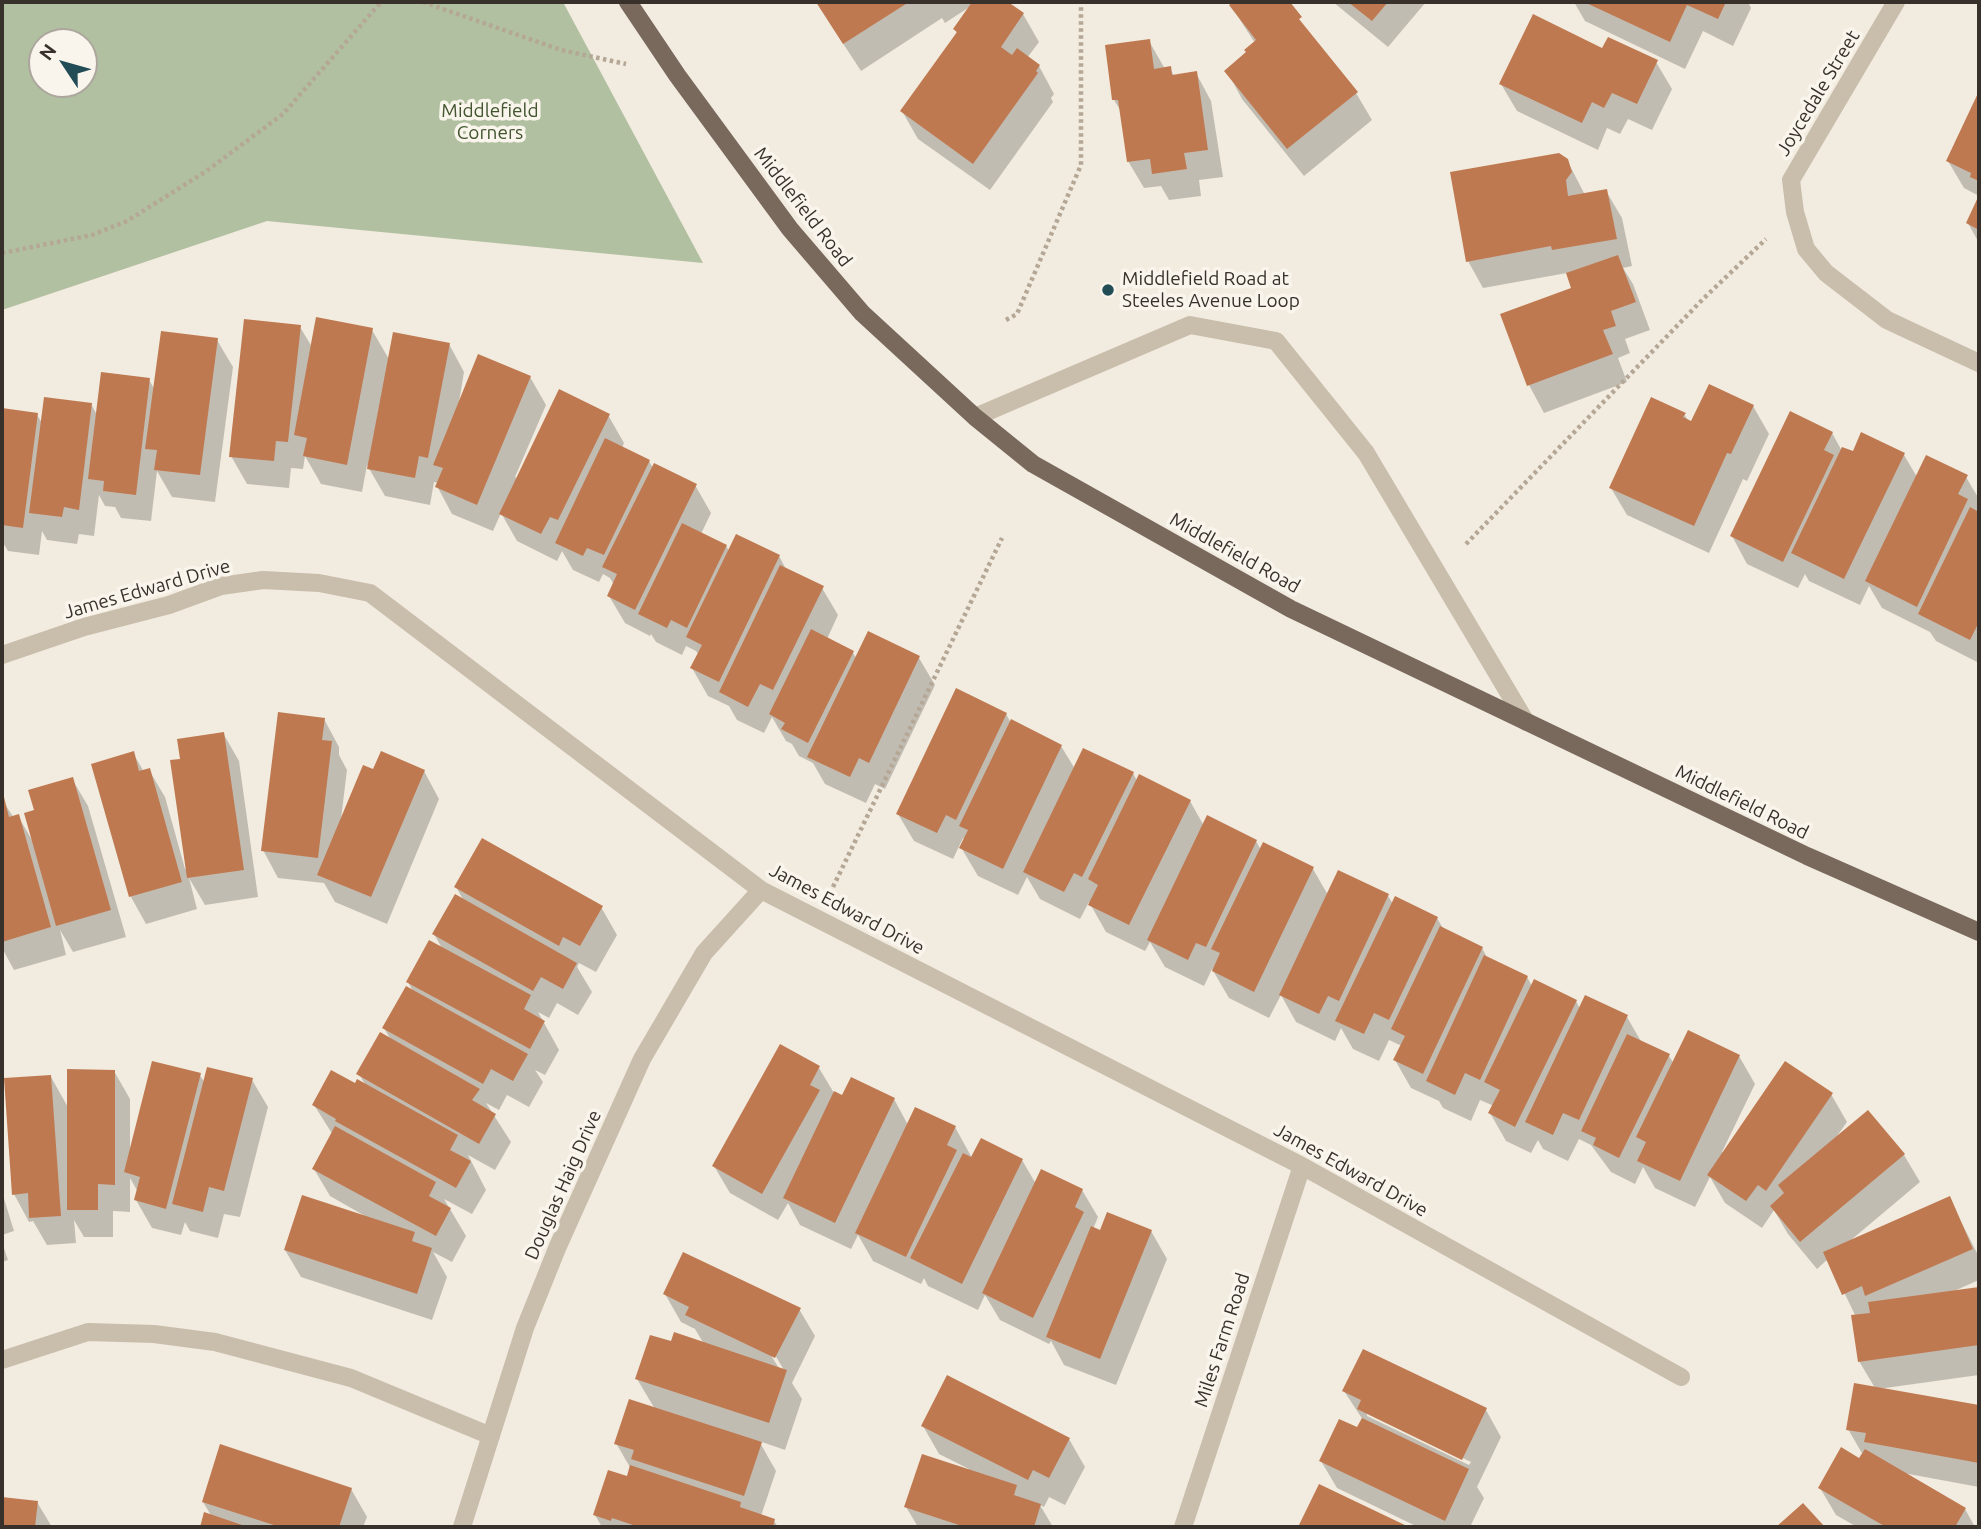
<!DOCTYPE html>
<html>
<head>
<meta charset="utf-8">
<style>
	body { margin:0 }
	#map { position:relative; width:1981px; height:1529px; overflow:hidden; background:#f2ebdf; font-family:Ubuntu,sans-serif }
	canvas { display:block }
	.frame { position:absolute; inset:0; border:4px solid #38302a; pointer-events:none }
	.north { position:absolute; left:28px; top:28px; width:70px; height:70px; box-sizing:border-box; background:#f9f5ec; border:2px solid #aca69e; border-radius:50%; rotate:306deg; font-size:19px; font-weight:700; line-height:28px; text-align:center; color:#38302a }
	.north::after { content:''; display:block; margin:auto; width:24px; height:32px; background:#224d57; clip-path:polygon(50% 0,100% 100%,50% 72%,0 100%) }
</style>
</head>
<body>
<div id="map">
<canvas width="1981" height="1529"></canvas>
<div class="frame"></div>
<div class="north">N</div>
</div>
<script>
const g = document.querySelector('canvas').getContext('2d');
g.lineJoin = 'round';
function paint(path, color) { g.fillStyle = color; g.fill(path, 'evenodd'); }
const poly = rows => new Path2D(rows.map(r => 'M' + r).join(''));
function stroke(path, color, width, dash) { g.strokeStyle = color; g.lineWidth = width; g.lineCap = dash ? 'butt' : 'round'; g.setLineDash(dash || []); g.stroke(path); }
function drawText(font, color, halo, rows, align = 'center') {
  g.font = font + ' Ubuntu,sans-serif'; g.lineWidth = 7; g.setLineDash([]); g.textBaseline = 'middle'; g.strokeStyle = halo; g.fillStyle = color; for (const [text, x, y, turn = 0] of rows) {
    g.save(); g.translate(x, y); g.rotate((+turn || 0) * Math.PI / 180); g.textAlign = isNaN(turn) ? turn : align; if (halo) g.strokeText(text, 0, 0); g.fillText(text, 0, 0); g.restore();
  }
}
const green = poly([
	[2,2,563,2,703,263,267,221,2,310],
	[42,42,84,42,84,84,42,84]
]);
const shadow = poly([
	[816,2,1005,2,1023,14,1039,42,1027,58,1039,66,1054,94,1051,98,1053,102,990,190,918,139,902,111,957,34,955,29,971,6,945,23,942,18,861,71],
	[1236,2,1287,2,1312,38,1356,93,1372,120,1304,176,1242,99,1227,71,1255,43,1231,6],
	[1333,2,1426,2,1388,47],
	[1574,2,1748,2,1751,8,1733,46,1703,31,1685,69,1585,21],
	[1149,41,1165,69,1170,68,1174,76,1196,73,1211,101,1223,177,1199,180,1201,196,1169,200,1161,186,1144,188,1128,161,1122,113,1114,100],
	[1603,50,1656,62,1672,89,1652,130,1628,119,1620,134,1607,128,1598,150,1517,111,1501,84],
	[1979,95,1979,196,1964,188,1948,161],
	[1567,160,1585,195,1606,191,1622,218,1632,266,1623,268,1633,284,1650,330,1625,339,1630,353,1618,358,1627,382,1544,413,1529,385,1573,289,1567,273,1483,288,1468,261],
	[1979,199,1979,243,1968,223],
	[300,327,312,347,372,330,390,361,449,344,464,372,459,402,530,377,546,405,515,477,518,479,608,415,624,443,622,448,649,461,653,468,695,485,711,513,701,534,726,546,730,552,779,556,787,571,822,588,838,615,827,639,853,653,857,659,919,658,935,685,885,789,875,784,866,803,825,784,813,763,799,756,792,744,786,741,772,717,764,733,737,720,729,706,708,696,692,668,699,655,696,651,686,646,682,655,656,642,651,634,650,636,625,623,609,596,614,585,610,578,603,574,599,582,573,570,562,551,557,561,517,541,501,513,493,531,452,514,437,486,438,483,434,482,430,505,385,496,367,465,362,492,321,484,305,456,303,469,291,468,289,488,247,484,231,456],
	[217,340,233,367,215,502,172,497,157,471,151,521,121,518,115,507,105,506,99,495,94,536,79,534,77,544,47,540,42,531,39,555,8,551,2,541,2,410,37,415,42,423,91,404,97,415,149,380,155,390],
	[1753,406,1769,434,1747,481,1743,479,1709,553,1627,515,1611,488,1684,414,1689,422],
	[1832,433,1842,451,1904,455,1917,477,1966,477,1979,499,1979,663,1936,641,1930,632,1882,608,1869,586,1860,605,1809,581,1805,574,1798,588,1747,564,1732,536],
	[1006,714,1011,723,1061,746,1075,769,1133,773,1137,781,1190,801,1204,826,1256,841,1261,850,1313,869,1328,895,1339,872,1388,896,1393,904,1437,918,1444,930,1482,948,1488,959,1527,977,1532,986,1576,1001,1580,1009,1627,1017,1642,1043,1669,1056,1674,1064,1739,1056,1755,1084,1722,1152,1724,1153,1831,1094,1847,1122,1837,1136,1868,1112,1904,1155,1920,1182,1851,1240,1949,1198,1979,1257,1979,1280,1954,1291,1979,1289,1979,1375,1878,1389,1979,1407,1979,1487,1903,1473,1965,1509,1975,1527,1857,1527,1836,1515,1820,1488,1860,1460,1863,1455,1848,1429,1875,1388,1859,1361,1856,1317,1828,1259,1817,1269,1788,1234,1774,1210,1762,1228,1725,1203,1710,1177,1695,1207,1655,1188,1643,1167,1635,1184,1611,1172,1591,1145,1579,1139,1568,1161,1543,1149,1538,1140,1531,1153,1506,1141,1490,1113,1494,1106,1480,1100,1471,1121,1443,1108,1439,1101,1411,1088,1395,1060,1402,1046,1389,1040,1379,1061,1353,1049,1341,1028,1335,1041,1296,1022,1281,995,1269,1018,1229,998,1212,969,1204,986,1165,967,1150,942,1145,951,1106,932,1089,902,1080,919,1040,899,1027,877,1018,895,978,876,962,849,966,840,963,838,953,859,914,841,898,814],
	[324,719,339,747,339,755,347,770,341,819,373,772,424,771,439,799,387,924,335,902,324,883,278,878,263,850],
	[223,733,239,761,258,897,205,905,189,878,197,909,146,924,131,897,93,765,133,753,144,772,149,770,165,797,185,869,188,869,182,761],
	[72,779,88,806,126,937,73,952,60,930,66,955,14,970,2,948,2,800,14,818,18,816,32,840,36,811],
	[456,887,601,907,617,935,596,972,579,963,577,967,592,992,578,1015,557,1003,549,1018,538,1012,559,1050,545,1075,535,1070,543,1082,529,1107,507,1095,499,1110,486,1103,511,1142,495,1170,468,1155,486,1190,472,1214,444,1199,466,1236,452,1262,433,1252,447,1277,432,1320,301,1277,285,1250,365,1217,365,1216,330,1196,314,1169,333,1135,314,1105,356,1085,366,1086,359,1074,391,1040,384,1028,414,993,408,982,443,950,434,934,464,901],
	[819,1068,834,1093,843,1098,894,1099,908,1125,955,1127,972,1158,1022,1160,1036,1184,1082,1190,1098,1217,1093,1229,1101,1232,1151,1231,1167,1259,1116,1385,1064,1365,1051,1341,1049,1344,1000,1320,985,1295,978,1310,928,1286,924,1278,921,1284,873,1261,858,1235,851,1249,800,1225,788,1203,778,1220,730,1193,714,1166],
	[114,1071,130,1099,130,1151,199,1074,205,1083,252,1080,268,1107,240,1217,224,1214,218,1238,190,1231,185,1222,181,1235,152,1228,136,1200,138,1192,130,1178,130,1212,113,1211,113,1237,84,1237,74,1220,76,1243,47,1245,33,1221,29,1222,14,1194,51,1077,69,1109],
	[2,1192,14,1231,2,1235],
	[2,1242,8,1260,2,1262],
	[665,1294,799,1309,815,1336,792,1383,802,1399,785,1450,759,1441,776,1471,761,1516,774,1521,778,1527,602,1527,595,1515,628,1478,631,1469,616,1443,655,1409,637,1379,672,1344,704,1344,695,1329,681,1322],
	[772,1350,784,1370,780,1370,769,1352],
	[1344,1391,1486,1410,1501,1437,1477,1487,1484,1498,1470,1527,1418,1527,1337,1488,1321,1461,1358,1430,1363,1420],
	[1367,1412,1471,1462,1469,1465,1367,1416],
	[923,1426,1069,1439,1085,1467,1065,1505,1049,1497,1044,1507,1040,1505,1053,1527,918,1527,906,1507,969,1469,939,1454],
	[1320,1487,1405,1527,1300,1527],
	[351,1489,367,1517,363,1527,201,1527,206,1515,212,1517,203,1502],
	[2,1499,37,1502,52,1527,2,1527]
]);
const building = poly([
	[816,2,909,2,843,44],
	[972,2,1008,2,1024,13,1001,47,1012,55,1017,48,1040,65,1036,71,1038,73,973,164,900,111,957,32,953,29],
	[1233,2,1290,2,1302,17,1299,19,1358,92,1287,149,1224,71,1246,52,1244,50,1256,40,1229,5],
	[1348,2,1388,2,1372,21],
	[1584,2,1726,2,1718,19,1687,5,1670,42],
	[1533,14,1602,48,1608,37,1658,60,1637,104,1612,93,1604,108,1592,102,1582,123,1499,84],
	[1150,39,1154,69,1171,66,1172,75,1197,71,1208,150,1184,153,1187,169,1152,174,1150,159,1127,162,1118,100,1112,100,1105,45],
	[1979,91,1979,181,1970,177,1971,173,1946,161],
	[1559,153,1568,159,1572,172,1566,180,1568,196,1607,189,1617,239,1552,250,1551,246,1466,262,1450,172],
	[1979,195,1979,230,1966,223],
	[1618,255,1636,302,1611,311,1616,326,1603,330,1613,354,1527,386,1500,314,1571,288,1566,273],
	[316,317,373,328,347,465,303,456,307,438,294,435],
	[244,319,301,325,288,442,276,441,274,461,229,457],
	[161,331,218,338,200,475,154,470,157,450,145,449],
	[393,332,450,343,428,458,419,456,415,478,367,469],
	[478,354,531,376,477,505,435,487,443,468,433,465],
	[101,372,150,378,136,495,103,491,104,481,88,479],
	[1709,384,1754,405,1731,454,1727,453,1694,526,1609,488,1651,397,1686,413,1683,417,1691,421],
	[559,389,610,414,558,520,550,517,541,534,499,514],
	[44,397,92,403,79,510,64,507,62,517,29,513],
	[2,408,38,413,23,528,2,525],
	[1790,411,1833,432,1824,450,1834,455,1783,562,1730,536],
	[1861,432,1905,453,1844,579,1791,553,1842,447,1853,451],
	[605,438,650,460,604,555,587,548,583,556,555,543],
	[1926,455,1968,475,1958,494,1968,499,1917,607,1865,581],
	[654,463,697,484,635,610,607,596,617,574,602,567],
	[1970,507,1979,512,1979,622,1970,640,1918,614],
	[682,523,727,545,687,628,671,620,667,628,638,614],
	[736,534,780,555,719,682,690,668,702,645,686,637],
	[780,565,824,586,773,690,760,684,748,707,719,692],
	[811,629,854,651,808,743,781,729,785,723,769,714],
	[868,631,920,656,869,763,859,758,850,777,807,757],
	[956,688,1007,713,956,820,946,815,937,833,896,814],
	[278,712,325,718,322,740,332,741,318,858,261,851],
	[1011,719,1062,745,1003,869,959,848,968,830,959,826],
	[224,732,244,870,187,878,170,760,180,759,177,739],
	[1083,748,1134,772,1082,877,1074,873,1064,892,1023,872],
	[134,751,139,771,150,768,182,882,129,897,91,764],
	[381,751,425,770,371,897,317,875,363,765,373,769],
	[1139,774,1191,800,1129,925,1088,905,1098,885,1088,879],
	[73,777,111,910,56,926,24,813,34,810,28,790],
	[3,793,9,817,19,814,51,927,2,942],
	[1207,815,1257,840,1206,947,1196,943,1188,960,1147,940],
	[482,838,603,906,580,946,563,937,559,946,454,887],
	[1263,842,1314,867,1254,992,1212,971,1220,953,1211,949],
	[1338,870,1389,894,1339,1001,1328,996,1319,1014,1279,995],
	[455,894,577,963,563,989,541,977,533,991,432,934],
	[1395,896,1438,917,1389,1020,1374,1013,1364,1034,1335,1021],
	[1440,926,1483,947,1423,1074,1393,1060,1405,1036,1391,1029],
	[429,940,531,995,524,1009,545,1021,530,1049,406,982],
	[1484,955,1528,976,1480,1080,1465,1073,1455,1095,1426,1081],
	[1534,979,1577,1000,1515,1127,1488,1113,1500,1090,1484,1082],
	[406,986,528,1054,513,1081,491,1069,483,1084,382,1028],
	[1585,995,1628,1015,1579,1120,1563,1113,1553,1135,1525,1122],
	[1688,1030,1740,1055,1680,1181,1637,1161,1646,1142,1636,1137],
	[380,1032,480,1089,472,1100,496,1114,479,1144,356,1074],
	[1627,1034,1670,1054,1619,1158,1593,1145,1596,1138,1581,1131],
	[780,1044,820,1066,810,1085,820,1090,762,1194,712,1166],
	[152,1061,201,1073,166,1209,134,1200,140,1177,124,1172],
	[1785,1061,1833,1093,1766,1191,1758,1185,1746,1201,1707,1175],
	[207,1067,253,1078,224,1191,209,1187,203,1212,172,1204],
	[67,1069,115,1070,115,1185,98,1184,98,1210,67,1210],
	[331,1070,355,1083,357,1079,458,1135,450,1150,471,1161,456,1188,335,1121,336,1119,312,1105],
	[51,1075,61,1216,29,1218,28,1193,12,1195,4,1078],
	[851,1077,895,1098,835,1223,783,1198,834,1091,842,1095],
	[915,1107,956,1126,947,1145,957,1150,906,1257,855,1233],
	[1868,1110,1905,1154,1800,1242,1770,1206,1784,1193,1778,1185],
	[335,1126,436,1182,429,1196,451,1208,436,1236,312,1169],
	[981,1138,1023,1159,962,1284,910,1258,963,1153,971,1157],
	[1041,1169,1083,1189,1075,1207,1084,1212,1033,1318,982,1293],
	[302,1195,415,1232,412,1241,432,1248,417,1294,284,1250],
	[1950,1196,1973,1249,1865,1296,1862,1286,1842,1295,1823,1252],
	[1107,1212,1152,1230,1100,1359,1046,1337,1091,1226,1100,1230],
	[683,1252,801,1308,775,1358,685,1315,689,1307,663,1294],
	[1979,1287,1979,1345,1858,1362,1851,1315,1870,1313,1868,1302],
	[674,1332,787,1370,769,1423,635,1379,650,1335,671,1341],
	[1363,1349,1487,1408,1462,1460,1357,1409,1361,1400,1342,1391],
	[947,1375,1070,1438,1049,1478,1033,1470,1028,1480,921,1426],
	[1854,1383,1979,1405,1979,1463,1864,1442,1866,1433,1846,1430],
	[629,1399,762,1442,744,1496,631,1459,634,1450,614,1444],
	[1362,1418,1469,1469,1445,1521,1319,1461,1339,1419,1357,1427],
	[220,1444,352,1488,339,1527,280,1527,202,1502],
	[1841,1447,1859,1458,1865,1449,1966,1508,1955,1527,1886,1527,1818,1488],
	[922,1454,1017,1485,1014,1495,1041,1504,1034,1527,965,1527,904,1507],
	[630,1465,741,1502,740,1507,775,1519,773,1527,639,1527,612,1518,611,1521,593,1515,608,1470,627,1476],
	[1319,1484,1409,1527,1298,1527],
	[2,1497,38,1501,35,1527,2,1527],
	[1803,1503,1825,1527,1776,1527],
	[204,1512,248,1527,200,1527]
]);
const path = poly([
	[423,2,561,50,626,64],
	[2,253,92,235,127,221,205,172,283,114,381,2],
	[1006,320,1017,314,1081,165,1081,2],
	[1466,544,1704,298,1766,239],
	[833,887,1002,538]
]);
const minor = poly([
	[1896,2,1791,180,1795,212,1806,249,1826,273,1887,320,1979,363],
	[975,417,1190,325,1276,341,1366,453,1526,722],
	[2,655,84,627,169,605,221,586,263,580,319,583,370,593,761,890,1302,1166,1681,1377],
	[2,1360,88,1332,154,1334,215,1342,351,1378,491,1436],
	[462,1527,525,1328,558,1246,642,1059,704,953,761,890],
	[1183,1527,1302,1166]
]);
const major = poly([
	[628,2,677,75,790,229,862,313,975,417,1033,464,1291,609,1807,856,1979,932]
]);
const markers = [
	[1108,290,7,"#224d57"]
];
const streetNames = [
	["Joycedale Street",1818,93,-59],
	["Middlefield Road",803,207,52],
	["Middlefield Road",1235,553,29],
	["James Edward Drive",147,589,-16],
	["Middlefield Road",1742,802,26],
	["James Edward Drive",847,909,28],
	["James Edward Drive",1351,1170,29],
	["Douglas Haig Drive",563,1185,-66],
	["Miles Farm Road",1222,1340,-72]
];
const parkNames = [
	["Middlefield",490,111],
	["Corners",490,133]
];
const poiNames = [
	["Middlefield Road at",1122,279],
	["Steeles Avenue Loop",1122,301]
];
paint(green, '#b1c0a0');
paint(shadow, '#0003');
paint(building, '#bf7950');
stroke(path, '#b5a796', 4.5, [3.5, 3.5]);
stroke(minor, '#c9bdac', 18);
stroke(major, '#79695c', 18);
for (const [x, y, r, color] of markers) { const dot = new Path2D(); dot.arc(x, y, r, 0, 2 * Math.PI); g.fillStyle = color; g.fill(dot); stroke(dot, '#f9f5ec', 2.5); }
drawText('19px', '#38302a', '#f9f5ec', streetNames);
drawText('19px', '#42552f', '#f9f5ec', parkNames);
drawText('19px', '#38302a', '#f9f5ec', poiNames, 'left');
</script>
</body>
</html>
